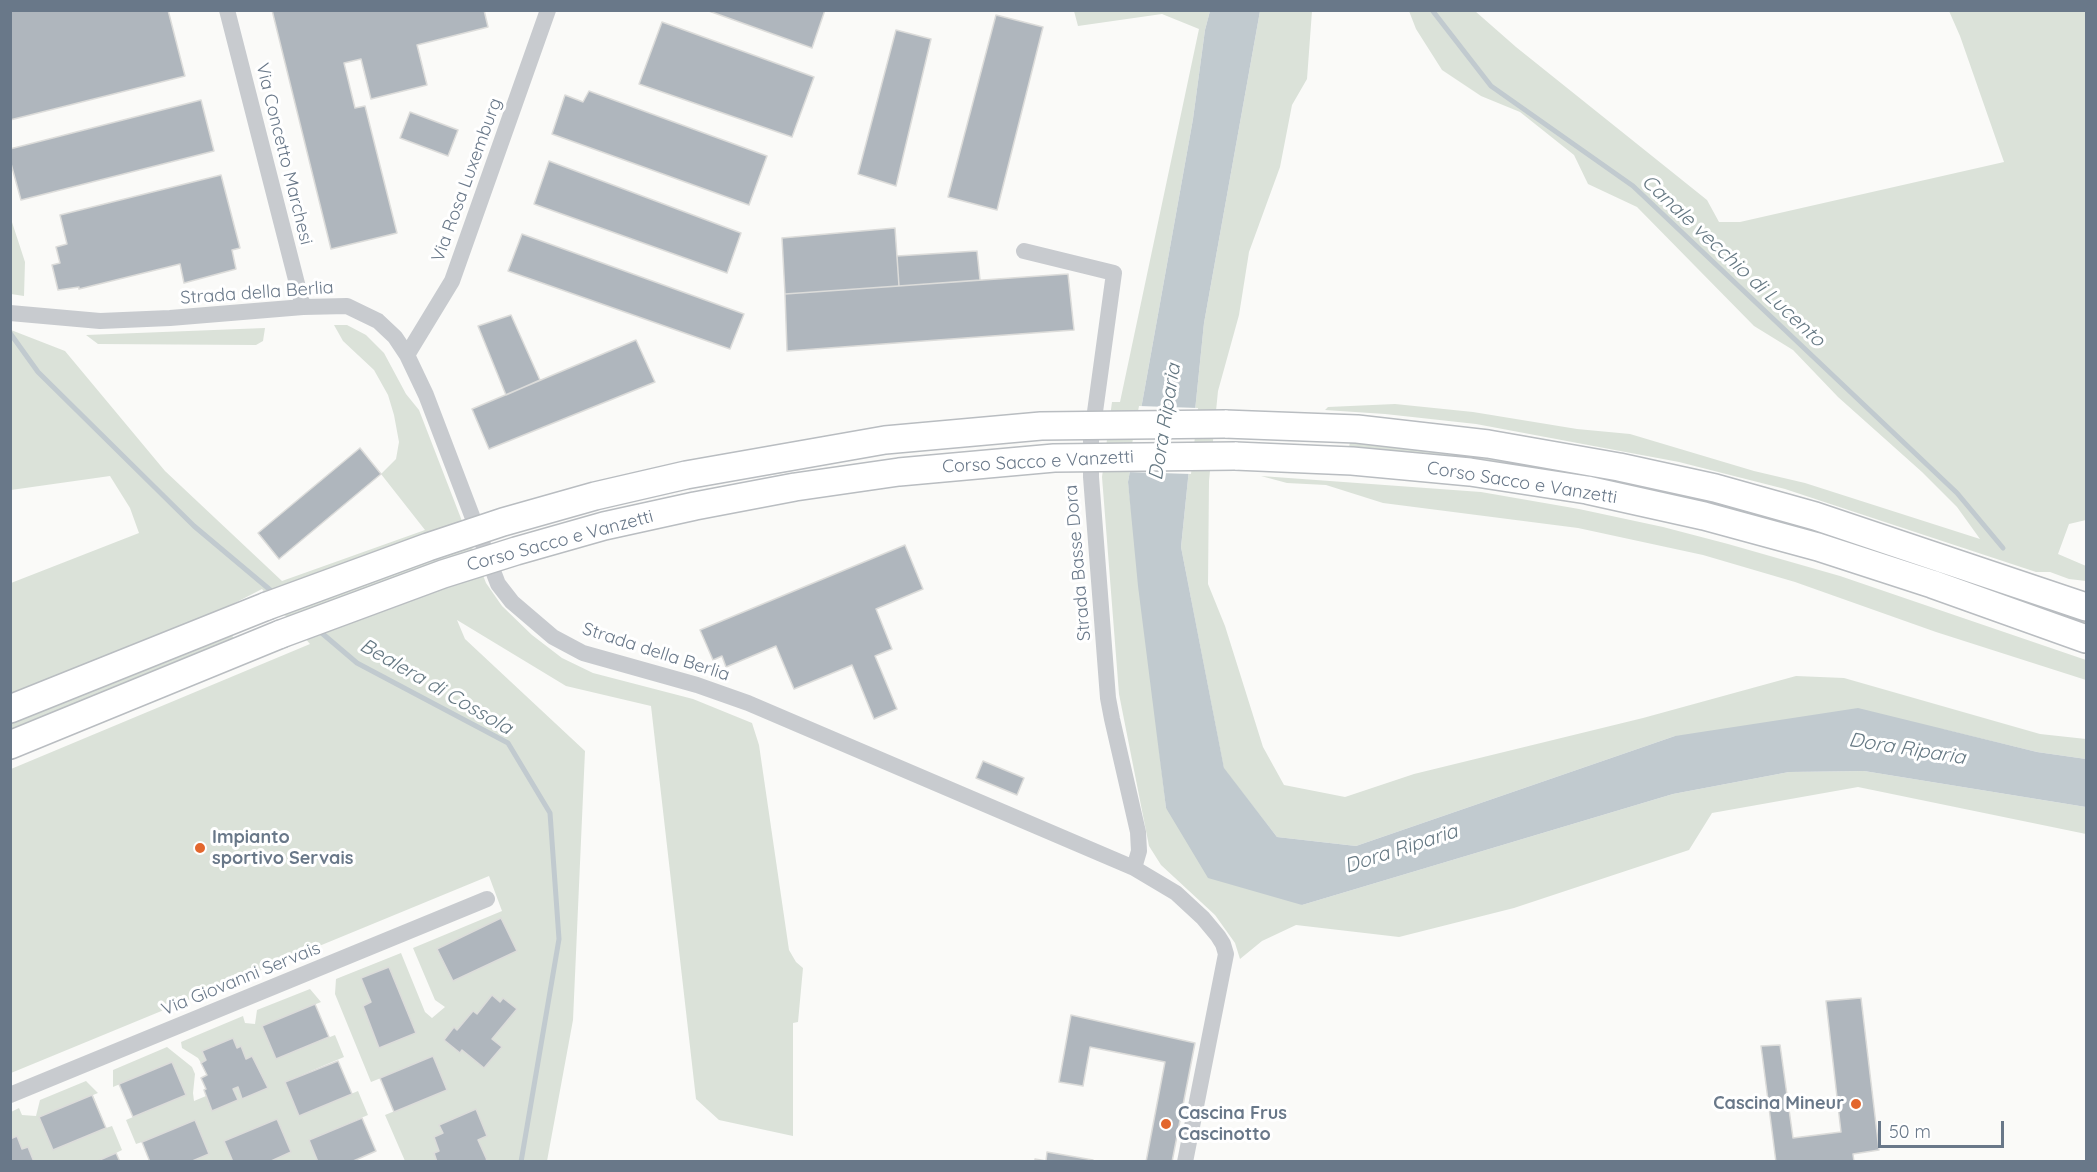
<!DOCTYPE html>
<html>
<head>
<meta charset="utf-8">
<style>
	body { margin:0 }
	#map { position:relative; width:2097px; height:1172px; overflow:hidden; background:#fafaf8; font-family:Quicksand,sans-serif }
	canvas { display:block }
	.frame { position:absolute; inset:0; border:12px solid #697889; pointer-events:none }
	.scale { position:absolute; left:1878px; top:1121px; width:126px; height:27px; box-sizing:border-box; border:3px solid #697889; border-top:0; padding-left:8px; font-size:18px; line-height:21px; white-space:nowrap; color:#697889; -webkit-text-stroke:4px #fff; paint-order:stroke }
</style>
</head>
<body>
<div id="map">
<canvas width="2097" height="1172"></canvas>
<div class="frame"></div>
<div class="scale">50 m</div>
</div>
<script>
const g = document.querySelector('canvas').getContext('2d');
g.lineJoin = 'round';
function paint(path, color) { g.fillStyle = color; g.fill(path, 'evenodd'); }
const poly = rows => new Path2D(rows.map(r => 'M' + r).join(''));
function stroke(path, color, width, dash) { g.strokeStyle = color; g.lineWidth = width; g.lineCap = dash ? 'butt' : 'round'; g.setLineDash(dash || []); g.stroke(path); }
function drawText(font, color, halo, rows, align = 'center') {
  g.font = font + ' Quicksand,sans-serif'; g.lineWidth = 6; g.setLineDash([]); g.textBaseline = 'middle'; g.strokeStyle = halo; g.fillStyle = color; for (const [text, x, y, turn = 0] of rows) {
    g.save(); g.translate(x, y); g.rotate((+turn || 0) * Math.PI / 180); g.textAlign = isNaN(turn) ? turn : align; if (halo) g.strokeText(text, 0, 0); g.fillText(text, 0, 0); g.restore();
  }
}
const green = poly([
	[1074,11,1210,11,1205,30,1193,119,1128,482,1166,808,1302,905,1673,794,1789,772,1864,771,2086,807,2086,834,1858,787,1712,813,1689,850,1514,908,1399,937,1296,925,1262,941,1240,959,1235,943,1215,915,1161,865,1149,846,1119,694,1102,477,1112,402,1120,402,1199,29,1162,14,1078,26],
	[1260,11,1312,11,1307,79,1292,105,1280,167,1249,252,1239,315,1218,391,1209,481,1208,584,1225,626,1263,747,1284,785,1345,797,1414,774,1643,718,1796,676,1844,678,2040,734,2086,739,2086,759,2037,752,1942,729,1675,736,1356,846,1277,837,1224,769,1181,547,1204,323],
	[1409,11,1475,11,1516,47,1707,200,1719,222,1740,222,2004,162,1960,36,1949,11,2086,11,2086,520,2069,524,2058,554,2086,566,2086,581,2069,579,2050,572,2036,572,1785,489,1679,462,1476,424,1385,414,1325,410,1328,407,1395,404,1473,412,1577,429,1630,434,1754,471,1805,483,1980,539,1957,507,1922,472,1838,397,1793,350,1754,326,1637,207,1588,184,1574,155,1520,112,1481,96,1442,70,1416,29],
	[10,216,25,262,24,296,11,294],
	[334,325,347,325,366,335,384,353,406,394,419,410,486,583,502,606,532,635,562,658,593,673,693,699,752,723,759,745,789,950,796,962,803,968,798,1022,793,1023,793,1136,719,1120,696,1099,651,706,566,686,457,620,465,639,585,751,573,1020,547,1161,405,1161,385,1115,447,1090,433,1057,371,1082,335,994,336,979,401,953,425,1012,432,1018,445,1007,435,1000,413,948,502,911,489,876,11,1073,11,769,310,644,262,589,229,606,11,696,11,583,139,533,130,508,110,476,11,490,11,330,65,351,165,471,282,581,425,530,381,474,396,459,399,442,394,415,388,395,374,370,343,341],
	[265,328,263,341,256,345,98,344,86,335],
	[1350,442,1389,444,1529,463,1673,490,1808,526,1970,579,2086,620,2086,630,1869,555,1348,452],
	[1261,476,1481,492,1579,509,1663,527,1728,544,1840,576,2086,660,2086,680,1936,632,1795,582,1703,555,1578,528,1383,503,1326,485,1287,483],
	[231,633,236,643,11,735,11,722],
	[310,989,321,1002,262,1026,276,1059,335,1035,344,1057,285,1082,299,1116,358,1091,368,1115,309,1140,318,1161,150,1161,142,1142,136,1144,126,1120,185,1095,172,1062,113,1087,113,1070,167,1047,192,1067,195,1074,193,1093,194,1101,206,1096,212,1110,237,1100,233,1089,238,1087,243,1099,268,1088,252,1057,246,1059,241,1046,237,1048,233,1039,203,1051,206,1060,201,1063,198,1058,182,1048,181,1042,243,1016,245,1023,255,1024,257,1010],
	[86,1081,98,1093,93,1095,106,1128,112,1126,122,1150,116,1153,120,1161,34,1161,28,1147,22,1149,17,1136,11,1139,11,1112,19,1108,22,1115,36,1116,40,1100]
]);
const water = poly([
	[1210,11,1260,11,1204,323,1181,547,1224,768,1277,837,1356,846,1675,736,1858,708,2037,752,2086,759,2086,807,1864,771,1789,772,1673,794,1302,905,1208,878,1166,808,1138,586,1128,482,1193,119,1205,30]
]);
const pier = poly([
	[1139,406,1198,408,1191,474,1127,472]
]);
const stream = poly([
	[1432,10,1491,86,1633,186,1957,493,2003,548],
	[10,333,38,372,194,526,275,594],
	[317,629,357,663,508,743,550,813,559,939,521,1162]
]);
const building = poly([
	[10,10,168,10,185,76,10,120,10,10],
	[272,10,484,10,488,27,417,45,427,85,371,99,361,59,344,63,355,108,365,106,397,233,331,249,272,10],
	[706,10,825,10,812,48,706,10],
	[996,15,1043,27,997,210,948,197,996,15],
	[662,22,814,77,792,137,639,84,662,22],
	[896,30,931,39,896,186,858,174,896,30],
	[589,91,767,156,749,205,552,134,565,95,583,102,589,91],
	[201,100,214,151,21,200,10,160,10,149,201,100],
	[410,112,458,130,448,156,400,138,410,112],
	[549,161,741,233,727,273,534,204,549,161],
	[221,175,240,248,232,250,236,269,184,283,180,264,79,289,79,287,58,290,52,265,60,263,56,247,67,244,60,215,221,175],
	[895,228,899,286,785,294,782,238,895,228],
	[522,234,744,314,730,349,508,271,522,234],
	[977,251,980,280,899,286,897,256,977,251],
	[1068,274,1074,330,787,351,785,294,1068,274],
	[511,315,540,380,506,395,478,326,511,315],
	[636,340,655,382,489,449,472,409,636,340],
	[360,448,381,474,279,559,258,533,360,448],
	[905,545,923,589,876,609,892,649,875,656,897,709,874,719,852,665,794,689,776,646,726,667,722,656,713,660,700,630,905,545],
	[983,761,1024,778,1017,795,976,778,983,761],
	[501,918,517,951,453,981,437,949,501,918],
	[389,967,416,1033,379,1048,363,1006,371,1002,361,978,389,967],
	[492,995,500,1002,503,998,517,1009,492,1039,502,1047,484,1068,462,1050,460,1053,444,1040,454,1027,457,1030,473,1011,477,1014,492,995],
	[1861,998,1879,1150,1853,1154,1854,1162,1776,1162,1761,1046,1780,1045,1793,1138,1841,1132,1826,1001,1861,998],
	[315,1004,329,1037,276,1059,262,1026,315,1004],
	[1071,1015,1195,1043,1172,1162,1146,1162,1165,1062,1090,1047,1083,1086,1059,1082,1071,1015],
	[233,1038,237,1048,241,1046,246,1059,252,1056,268,1088,242,1099,238,1087,233,1089,238,1100,212,1111,204,1090,206,1089,201,1078,207,1075,201,1063,206,1060,202,1051,233,1038],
	[433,1056,447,1090,394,1112,380,1078,433,1056],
	[338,1061,352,1094,299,1116,285,1082,338,1061],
	[172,1062,186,1095,133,1117,119,1084,172,1062],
	[92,1095,106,1128,53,1150,39,1117,92,1095],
	[476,1109,487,1136,478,1140,487,1160,482,1162,437,1162,434,1153,439,1151,434,1137,443,1133,439,1125,476,1109],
	[362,1118,376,1151,351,1162,318,1162,309,1140,362,1118],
	[277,1119,291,1152,269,1162,233,1162,224,1141,277,1119],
	[195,1120,209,1154,190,1162,150,1162,142,1142,195,1120],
	[17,1136,22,1149,28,1147,34,1162,10,1162,10,1139,17,1136],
	[1047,1152,1093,1160,1092,1162,1035,1162,1035,1159,1046,1161,1047,1152],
	[116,1153,120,1162,95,1162,116,1153]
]);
const minor = poly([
	[227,10,303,307],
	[1024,251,1114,273,1091,441,1091,477,1108,698,1112,719,1138,832,1139,851,1134,868],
	[10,313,100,321,170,318,303,307,347,306,378,321,395,337,407,355,426,395,498,584,512,602,553,637,583,653,697,685,748,703,1134,868,1176,893,1203,918,1218,936,1223,944,1226,954,1185,1162],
	[407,355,452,281,548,10],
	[10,1095,487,899]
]);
const primary = poly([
	[1225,424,1357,429,1488,444,1619,467,1715,488,1815,516,2086,607],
	[1235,456,1352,461,1470,472,1587,490,1704,516,1818,547,1932,584,2086,639],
	[10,709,267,606],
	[10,745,281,634]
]);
const primaryBridge = poly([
	[267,606,428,547,503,522,595,496,686,475,885,440,1041,426,1225,424],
	[281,634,443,574,516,551,604,526,695,506,795,487,899,472,1054,458,1235,456]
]);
const markers = [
	[200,848,6,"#e3672e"],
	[1856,1104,6,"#e3672e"],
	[1166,1124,6,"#e3672e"]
];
const streetNames = [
	["Via Concetto Marchesi",284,154,76],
	["Via Rosa Luxemburg",467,180,-70],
	["Strada della Berlia",257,293,-4],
	["Corso Sacco e Vanzetti",1038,462,-3],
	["Corso Sacco e Vanzetti",1522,483,9],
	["Corso Sacco e Vanzetti",560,541,-15],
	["Strada Basse Dora",1078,563,-95],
	["Strada della Berlia",656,652,18],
	["Via Giovanni Servais",241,979,-22]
];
const poiNames = [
	["Impianto",212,838],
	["sportivo Servais",212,859],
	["Cascina Mineur",1844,1104,"right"],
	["Cascina Frus",1178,1114],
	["Cascinotto",1178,1135]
];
const waterNames = [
	["Canale vecchio di Lucento",1733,261,43],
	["Dora Riparia",1165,422,-81],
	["Bealera di Cossola",436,687,30],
	["Dora Riparia",1907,749,9],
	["Dora Riparia",1401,849,-18]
];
paint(green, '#dbe2d9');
paint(water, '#c1cacf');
paint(pier, '#fafaf8');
stroke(stream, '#c1cacf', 5);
paint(building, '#afb6bd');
stroke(building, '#dcdcda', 1.5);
stroke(primary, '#b9bdc1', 30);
stroke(minor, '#c8cbcf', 16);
stroke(primary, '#fff', 27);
stroke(primaryBridge, '#b9bdc1', 30, []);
stroke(primaryBridge, '#fff', 27);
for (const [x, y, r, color] of markers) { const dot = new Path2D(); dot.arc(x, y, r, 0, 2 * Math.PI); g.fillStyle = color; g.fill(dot); stroke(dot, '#fff', 2); }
drawText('18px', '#697889', '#fff', streetNames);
drawText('bold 18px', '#697889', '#fff', poiNames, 'left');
drawText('italic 20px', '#657883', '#fff', waterNames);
</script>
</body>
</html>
